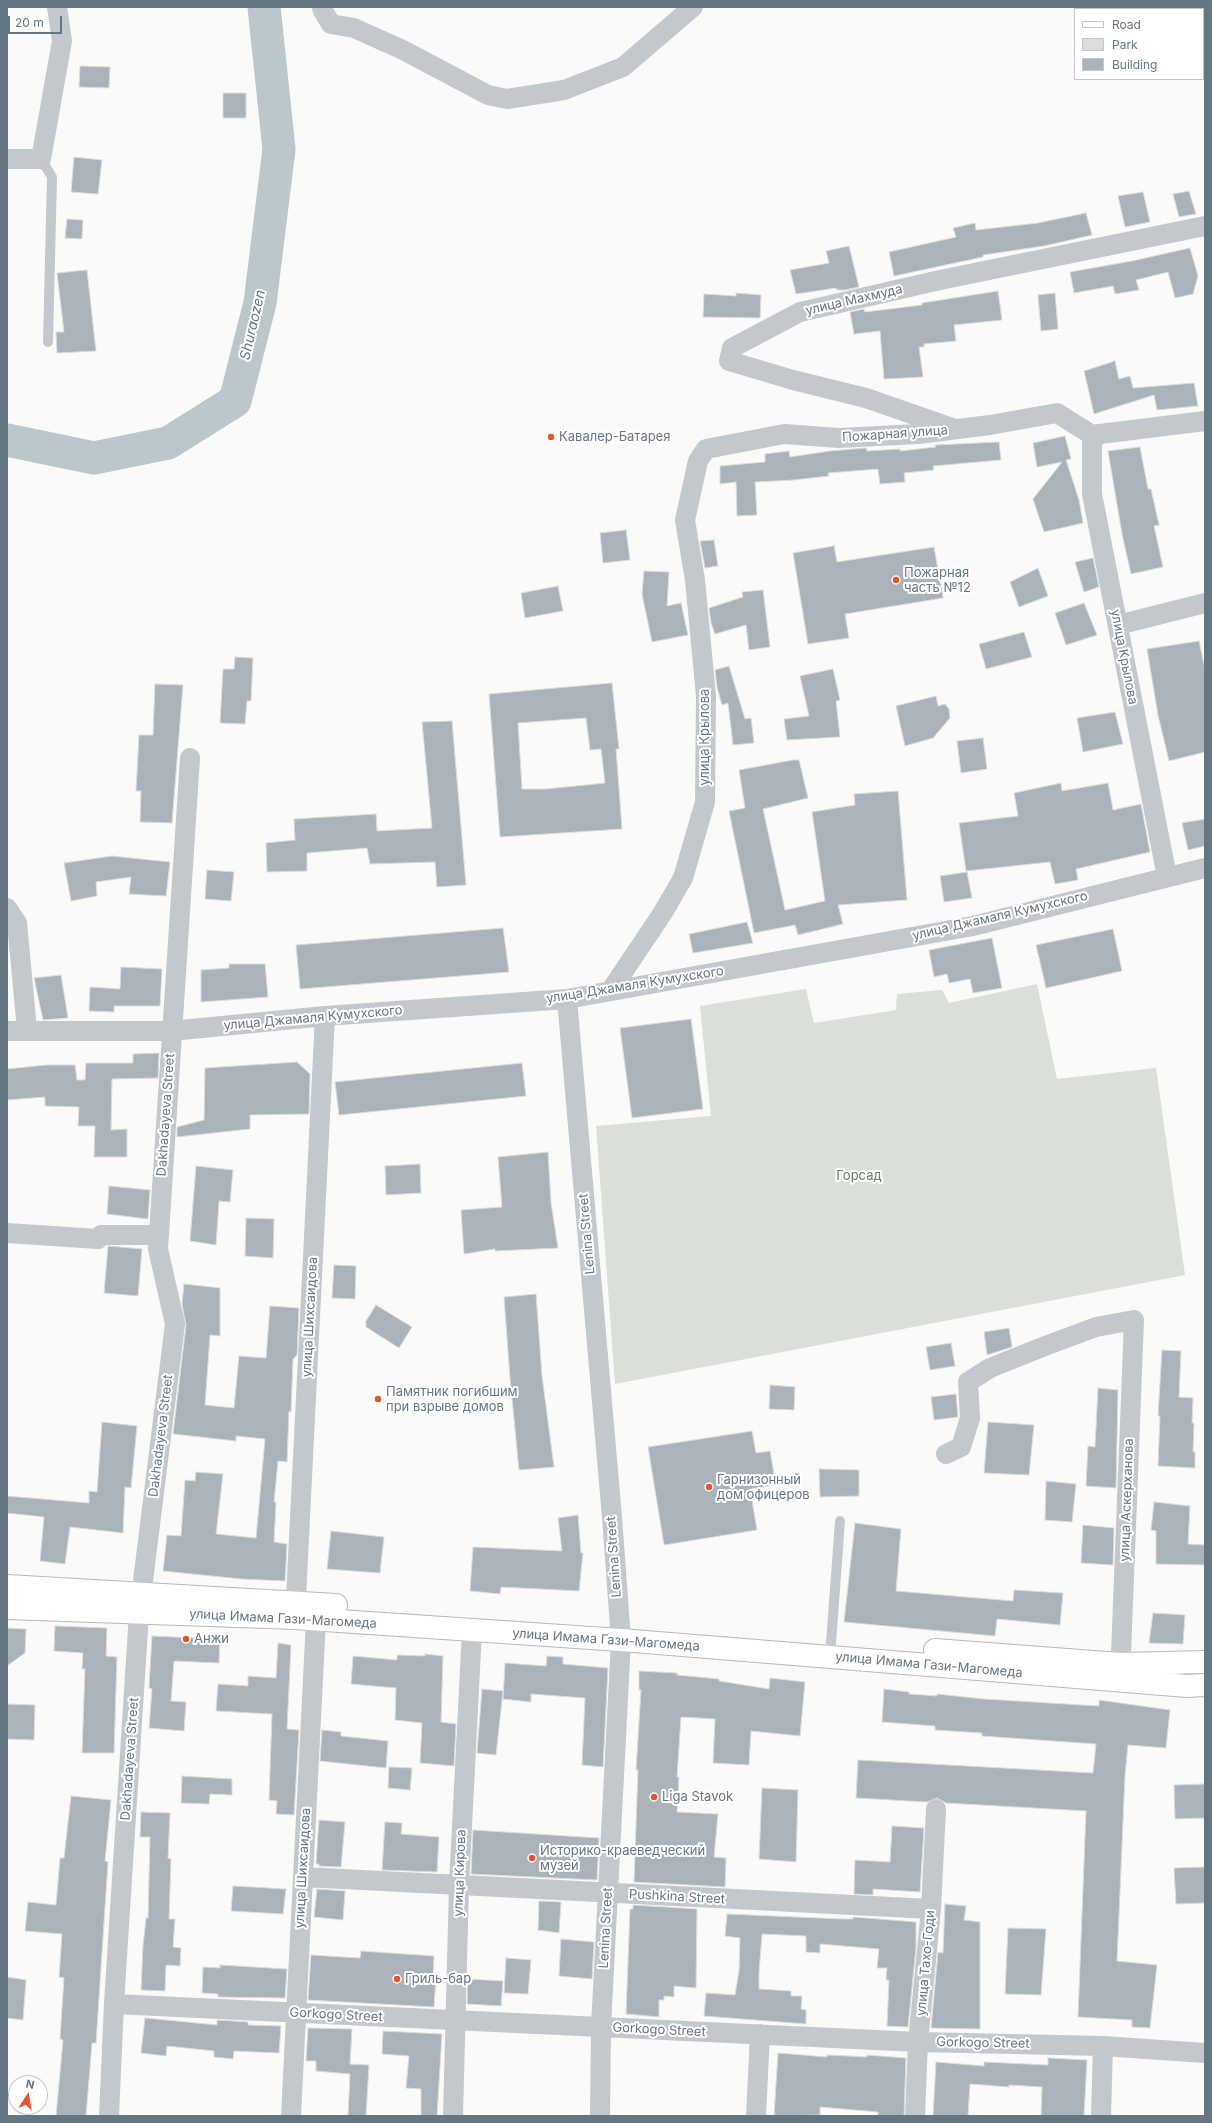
<!DOCTYPE html>
<html>
<head>
<meta charset="utf-8">
<style>
	body { margin:0 }
	#map { position:relative; width:1212px; height:2123px; overflow:hidden; background:#fafaf8; font-family:Inter,sans-serif }
	canvas { display:block }
	.frame { position:absolute; inset:0; border:8px solid #657683; pointer-events:none }
	.legend { position:absolute; left:1074px; top:8px; width:130px; height:72px; box-sizing:border-box; background:#fff; border:1px solid #c1c8cd; margin:0; padding:5px 7px; list-style:none; font-size:12px; color:#657683 }
	.legend li { display:flex; align-items:center; gap:8px; height:20px }
	.legend b { width:20px; border:1px solid #c1c8cd }
	.north { position:absolute; left:8px; top:2075px; width:40px; height:40px; box-sizing:border-box; background:#fff; border:1px solid #c1c8cd; border-radius:50%; rotate:12deg; font-size:11px; font-weight:700; line-height:16px; text-align:center; color:#657683 }
	.north::after { content:''; display:block; margin:auto; width:14px; height:18px; background:#e4572e; clip-path:polygon(50% 0,100% 100%,50% 72%,0 100%) }
	.scale { position:absolute; left:8px; top:16px; width:54px; height:18px; box-sizing:border-box; border:2px solid #657683; border-top:0; padding-left:5px; font-size:12px; line-height:14px; white-space:nowrap; color:#657683; -webkit-text-stroke:3px #fff; paint-order:stroke }
</style>
</head>
<body>
<div id="map">
<canvas width="1212" height="2123"></canvas>
<div class="frame"></div>
<ul class="legend">
<li><b style="height:5px;background:#fff"></b>Road</li>
<li><b style="height:11px;background:#dadfd7"></b>Park</li>
<li><b style="height:11px;background:#aab3b9"></b>Building</li>
</ul>
<div class="north">N</div>
<div class="scale">20 m</div>
</div>
<script>
const g = document.querySelector('canvas').getContext('2d');
g.lineJoin = 'round';
function paint(path, color) { g.fillStyle = color; g.fill(path, 'evenodd'); }
const poly = rows => new Path2D(rows.map(r => 'M' + r).join(''));
function stroke(path, color, width, dash) { g.strokeStyle = color; g.lineWidth = width; g.lineCap = dash ? 'butt' : 'round'; g.setLineDash(dash || []); g.stroke(path); }
function drawText(font, color, halo, rows, align = 'center') {
  g.font = font + ' Inter,sans-serif'; g.lineWidth = 4; g.setLineDash([]); g.textBaseline = 'middle'; g.strokeStyle = halo; g.fillStyle = color; for (const [text, x, y, turn = 0] of rows) {
    g.save(); g.translate(x, y); g.rotate((+turn || 0) * Math.PI / 180); g.textAlign = isNaN(turn) ? turn : align; if (halo) g.strokeText(text, 0, 0); g.fillText(text, 0, 0); g.restore();
  }
}
const green = poly([
	[1037,984,1057,1079,1156,1068,1185,1275,615,1384,596,1126,711,1116,700,1006,806,989,814,1023,896,1010,897,994,942,990,949,1003]
]);
const river = poly([
	[7,440,94,458,168,443,235,401,260,303,279,149,264,7]
]);
const building = poly([
	[80,66,110,67,109,88,79,87,80,66],
	[223,93,246,93,246,118,223,118,223,93],
	[74,157,102,160,98,194,71,192,74,157],
	[1189,191,1196,214,1179,217,1173,194,1189,191],
	[1143,192,1150,222,1125,227,1118,196,1143,192],
	[1086,213,1092,235,1044,246,983,255,983,257,894,276,889,252,956,237,953,228,975,223,976,230,1038,223,1086,213],
	[67,219,83,220,82,239,65,238,67,219],
	[849,246,859,287,845,290,837,290,836,288,796,294,790,270,829,263,826,251,849,246],
	[1190,248,1198,276,1193,294,1175,298,1168,272,1136,280,1139,290,1115,294,1113,286,1074,293,1070,272,1132,261,1190,248],
	[87,270,96,351,57,353,56,332,64,332,57,273,87,270],
	[998,291,1002,320,954,325,956,341,924,344,924,347,919,347,923,377,884,379,880,331,854,334,850,312,864,309,865,312,922,305,922,303,998,291],
	[736,293,761,295,760,318,703,317,704,294,736,296,736,293],
	[1055,293,1058,329,1041,331,1038,295,1055,293],
	[1115,361,1119,379,1130,376,1133,388,1194,383,1198,406,1157,410,1154,395,1094,414,1084,371,1115,361],
	[1065,436,1071,459,1066,460,1079,500,1083,523,1044,532,1033,499,1062,462,1037,467,1033,443,1065,436],
	[999,442,1001,460,933,466,934,470,904,473,905,482,880,484,878,469,828,473,829,476,794,480,755,482,757,515,737,516,736,482,720,484,720,466,765,462,765,454,789,451,790,457,830,451,866,448,867,451,900,449,900,451,936,447,935,445,999,442],
	[1140,447,1148,489,1151,489,1159,525,1154,526,1163,567,1131,574,1122,534,1108,451,1140,447],
	[626,530,630,560,603,563,600,533,626,530],
	[714,540,718,566,705,568,700,541,714,540],
	[834,546,837,562,934,547,943,598,845,614,849,638,808,644,793,553,834,546],
	[1093,558,1099,587,1084,592,1075,562,1093,558],
	[1038,568,1048,596,1019,607,1010,582,1038,568],
	[644,571,669,572,667,606,681,603,688,635,652,642,642,594,644,571],
	[558,586,563,611,525,618,521,593,558,586],
	[763,590,770,647,749,650,746,625,715,634,711,623,709,608,743,597,742,592,763,590],
	[1084,603,1097,635,1066,645,1055,613,1084,603],
	[1024,632,1032,657,986,669,979,644,1024,632],
	[1199,641,1205,669,1205,752,1169,761,1158,715,1147,649,1199,641],
	[235,657,253,658,251,701,247,701,245,724,220,723,223,669,234,669,235,657],
	[729,666,745,719,751,718,754,743,733,745,728,703,722,705,717,687,715,670,729,666],
	[833,669,840,700,836,701,840,737,787,740,784,719,809,716,800,676,833,669],
	[612,683,619,749,616,749,622,829,500,837,489,694,612,683],
	[586,718,590,750,601,749,605,783,546,789,522,789,518,723,586,718],
	[155,684,183,685,172,823,140,822,141,791,136,791,139,735,153,735,155,684],
	[936,696,938,706,945,704,949,709,950,718,933,738,905,746,896,706,936,696],
	[1115,712,1123,744,1083,752,1077,718,1115,712],
	[452,721,466,885,437,887,435,862,370,864,367,848,307,853,307,871,267,872,266,843,295,840,294,819,376,814,377,831,432,828,422,722,452,721],
	[983,738,987,769,961,773,957,741,983,738],
	[793,760,799,760,808,798,763,809,785,910,825,901,812,812,855,805,854,794,898,791,907,900,838,905,843,924,798,935,795,925,754,933,729,811,745,808,739,770,793,760],
	[1061,783,1062,791,1108,783,1113,810,1141,804,1150,852,1076,869,1078,880,1055,884,1050,862,966,871,959,823,1018,816,1014,793,1061,783],
	[1205,819,1205,846,1188,850,1182,823,1205,819],
	[112,856,170,862,166,896,129,894,131,877,96,882,97,896,71,901,64,863,112,856],
	[207,870,234,872,231,901,205,899,207,870],
	[967,872,972,898,944,902,940,876,967,872],
	[747,922,753,943,693,953,689,934,747,922],
	[503,928,509,972,300,989,296,945,503,928],
	[1113,929,1122,971,1046,988,1036,945,1113,929],
	[992,938,1002,988,973,993,970,979,949,983,947,974,934,977,929,950,992,938],
	[229,964,265,964,268,997,201,1002,201,970,229,968,229,964],
	[121,967,162,969,160,1006,114,1006,114,1012,89,1011,90,987,120,989,121,967],
	[61,975,68,1018,43,1020,34,978,61,975],
	[691,1019,703,1109,632,1118,620,1028,691,1019],
	[159,1053,158,1078,112,1079,111,1130,127,1129,127,1157,94,1157,95,1126,78,1126,79,1107,45,1106,45,1097,7,1100,7,1069,46,1065,75,1065,77,1080,85,1080,86,1063,133,1063,133,1054,159,1053],
	[297,1062,310,1074,309,1114,250,1115,250,1129,177,1137,177,1127,204,1120,205,1068,297,1062],
	[522,1063,526,1096,339,1115,335,1082,522,1063],
	[548,1152,551,1203,558,1248,495,1251,495,1249,464,1254,461,1210,502,1207,498,1157,548,1152],
	[420,1164,421,1193,386,1195,385,1166,420,1164],
	[196,1166,233,1170,230,1202,219,1201,216,1245,190,1241,196,1166],
	[109,1186,150,1190,148,1219,107,1214,109,1186],
	[246,1218,274,1219,273,1258,245,1256,246,1218],
	[108,1246,142,1249,138,1296,104,1293,108,1246],
	[334,1265,356,1266,355,1299,332,1298,334,1265],
	[184,1284,220,1288,220,1336,210,1335,205,1405,234,1408,239,1356,266,1358,270,1306,299,1308,297,1355,293,1359,291,1412,289,1411,287,1462,278,1461,274,1502,276,1502,274,1542,287,1544,285,1581,241,1579,163,1571,167,1535,181,1536,185,1480,195,1481,196,1472,223,1474,216,1534,256,1538,265,1439,236,1436,236,1441,173,1434,186,1325,182,1304,184,1284],
	[536,1294,542,1376,554,1467,519,1470,510,1378,504,1297,536,1294],
	[376,1305,412,1327,399,1348,366,1327,366,1321,376,1305],
	[1009,1328,1012,1347,987,1355,984,1332,1009,1328],
	[951,1343,955,1366,930,1370,926,1347,951,1343],
	[1162,1350,1181,1351,1179,1397,1193,1398,1192,1423,1194,1423,1193,1452,1195,1452,1195,1468,1158,1466,1160,1416,1158,1416,1162,1350],
	[770,1385,795,1387,794,1410,769,1409,770,1385],
	[1098,1388,1118,1390,1116,1488,1086,1486,1088,1446,1095,1447,1098,1388],
	[956,1394,958,1417,934,1420,931,1397,956,1394],
	[102,1422,137,1426,131,1488,125,1487,123,1533,70,1527,65,1564,40,1561,44,1517,7,1513,7,1496,89,1503,89,1491,97,1492,102,1422],
	[988,1422,1034,1425,1029,1475,984,1473,988,1422],
	[752,1431,756,1453,770,1451,776,1485,750,1489,757,1530,664,1545,648,1447,752,1431],
	[819,1469,859,1470,859,1496,820,1497,819,1469],
	[1046,1481,1076,1484,1072,1522,1045,1520,1046,1481],
	[1154,1502,1190,1506,1188,1544,1205,1545,1205,1565,1156,1564,1156,1531,1151,1530,1154,1502],
	[578,1515,581,1553,583,1553,579,1591,501,1587,500,1594,470,1591,473,1547,562,1551,558,1518,578,1515],
	[855,1523,901,1529,896,1591,1013,1601,1014,1590,1063,1593,1060,1625,997,1619,995,1636,844,1622,855,1523],
	[1083,1525,1114,1528,1113,1565,1081,1563,1083,1525],
	[331,1531,384,1537,380,1573,327,1569,331,1531],
	[1153,1613,1185,1615,1183,1644,1149,1643,1153,1613],
	[55,1626,107,1628,106,1656,117,1657,114,1753,82,1753,85,1669,82,1669,83,1653,54,1651,55,1626],
	[7,1628,26,1629,25,1653,7,1666,7,1628],
	[152,1636,220,1639,219,1663,174,1661,171,1701,186,1702,184,1731,149,1728,152,1689,149,1688,152,1636],
	[278,1643,291,1645,287,1729,299,1730,294,1815,276,1814,277,1801,269,1800,272,1714,216,1711,218,1684,248,1686,248,1676,276,1678,278,1643],
	[425,1654,443,1656,441,1722,456,1724,454,1766,420,1763,422,1723,395,1720,396,1688,351,1684,353,1656,397,1660,397,1655,425,1656,425,1654],
	[547,1656,563,1657,563,1664,608,1668,603,1767,582,1765,585,1698,531,1694,531,1702,503,1699,505,1663,546,1666,547,1656],
	[639,1671,677,1673,677,1675,719,1679,719,1681,769,1689,770,1678,805,1682,800,1736,751,1731,749,1765,713,1763,715,1719,681,1717,677,1777,679,1777,677,1812,718,1814,714,1857,726,1858,725,1887,634,1882,638,1770,636,1770,641,1690,639,1690,639,1671],
	[482,1689,503,1691,496,1755,477,1753,482,1689],
	[884,1689,909,1692,909,1694,937,1696,937,1694,984,1699,1099,1706,1099,1700,1170,1710,1166,1748,1128,1745,1125,1775,1117,1961,1157,1965,1150,2028,1132,2027,1132,2020,1078,2017,1086,1811,946,1803,937,1798,927,1802,856,1798,858,1760,1093,1773,1096,1744,982,1736,982,1733,935,1730,935,1726,882,1722,884,1689],
	[7,1704,35,1705,34,1740,7,1739,7,1704],
	[322,1730,341,1732,341,1736,388,1741,386,1768,320,1761,322,1730],
	[389,1767,412,1768,410,1790,388,1788,389,1767],
	[182,1776,232,1779,232,1795,210,1794,209,1804,181,1803,182,1776],
	[1205,1784,1205,1818,1175,1819,1174,1785,1205,1784],
	[762,1788,798,1790,796,1862,759,1859,762,1788],
	[71,1796,111,1800,105,1861,108,1862,96,2043,92,2043,86,2116,56,2116,63,2040,60,2039,64,1978,59,1977,62,1934,25,1931,28,1902,56,1905,60,1858,64,1858,71,1796],
	[141,1812,170,1813,168,1858,171,1859,169,1919,175,1919,173,1947,181,1948,180,1966,166,1965,165,1991,141,1990,143,1946,146,1918,148,1918,150,1837,140,1837,141,1812],
	[319,1820,345,1822,341,1867,319,1866,319,1864,316,1864,319,1820],
	[385,1822,402,1823,401,1834,439,1837,437,1872,382,1870,385,1822],
	[892,1826,924,1828,920,1892,873,1889,873,1895,854,1894,855,1860,890,1862,892,1826],
	[473,1830,599,1838,597,1880,471,1874,473,1830],
	[1205,1867,1205,1903,1176,1904,1174,1868,1205,1867],
	[233,1886,286,1889,283,1914,231,1911,233,1886],
	[317,1889,345,1891,343,1920,314,1917,317,1889],
	[539,1901,561,1902,559,1933,538,1930,539,1901],
	[945,1904,966,1906,964,1920,980,1922,980,2029,931,2028,938,1952,943,1953,945,1904],
	[633,1905,697,1909,696,1988,674,1986,674,1997,664,1996,664,2000,659,2000,659,2017,626,2014,630,1909,633,1909,633,1905],
	[727,1914,842,1919,853,1919,853,1917,916,1922,916,1948,908,2027,887,2026,889,1980,886,1980,887,1968,877,1968,879,1949,820,1944,820,1953,806,1952,806,1936,762,1934,759,1973,759,1989,791,1991,791,1996,802,1996,801,2009,806,2010,806,2024,704,2016,706,1993,735,1995,739,1971,740,1938,725,1936,727,1914],
	[1008,1928,1046,1929,1041,1995,1005,1994,1008,1928],
	[561,1939,594,1942,592,1979,559,1976,561,1939],
	[361,1951,434,1956,433,1976,436,1977,434,2007,308,2000,311,1955,360,1958,361,1951],
	[506,1958,531,1960,528,1994,504,1993,506,1958],
	[220,1965,287,1969,285,1998,218,1997,218,1994,202,1993,203,1967,220,1968,220,1965],
	[7,1977,26,1980,23,2020,7,2018,7,1977],
	[468,1979,503,1981,501,2006,467,2004,468,1979],
	[145,2018,217,2025,217,2020,248,2022,248,2025,281,2026,279,2053,234,2051,233,2059,214,2057,214,2051,167,2046,166,2056,141,2053,145,2018],
	[308,2028,352,2029,350,2064,369,2065,366,2116,348,2116,350,2074,316,2071,316,2061,306,2061,308,2028],
	[383,2031,442,2034,437,2116,421,2116,421,2089,406,2088,409,2056,382,2054,383,2031],
	[778,2053,827,2057,827,2055,867,2057,867,2055,906,2058,904,2116,878,2116,878,2112,820,2107,820,2115,774,2116,778,2053],
	[1048,2058,1087,2060,1084,2116,1041,2116,1042,2087,1009,2085,1009,2087,970,2084,968,2116,933,2116,936,2062,984,2066,984,2062,1048,2065,1048,2058]
]);
const service = poly([
	[41,159,52,177,48,342],
	[831,1643,840,1521]
]);
const minor = poly([
	[322,7,323,11,331,24,354,28,403,50,488,95,507,99,564,90,623,67,693,7],
	[7,159,41,159,62,41,57,7],
	[952,428,866,398,793,380,729,361,732,348,800,312,940,280,1205,226],
	[1092,435,1092,494,1167,877],
	[1092,435,1205,421],
	[1118,625,1205,603],
	[7,908,17,923,27,1030],
	[611,990,662,914,683,878,705,802,706,696,695,580,685,520,698,461,706,449,784,434,839,438,918,434,990,425,1057,413,1092,435],
	[567,999,612,1517,621,1640,601,2027,600,2116],
	[7,1031,171,1031,325,1016,567,999,973,926,1205,868],
	[7,1233,98,1239,101,1235,158,1235],
	[946,1454,961,1447,970,1418,968,1382,990,1368,1045,1346,1096,1327,1134,1320,1120,1680],
	[295,1618,325,1016],
	[303,1877,931,1909],
	[114,2004,918,2042,1103,2046,1205,2053],
	[109,2116,114,2004,139,1613,175,1324,158,1249,190,758],
	[291,2116,316,1619],
	[453,2116,459,1885,472,1630],
	[756,2116,760,2034],
	[915,2116,918,2042,931,1909,936,1809],
	[1101,2116,1103,2046]
]);
const secondary = poly([
	[7,1586,336,1605],
	[7,1608,295,1618,621,1640,1187,1686,1205,1685],
	[935,1650,1120,1664,1205,1662]
]);
const markers = [
	[551,437,4,"#e4572e"],
	[896,580,4,"#e4572e"],
	[378,1399,4,"#e4572e"],
	[709,1487,4,"#e4572e"],
	[186,1639,4,"#e4572e"],
	[654,1797,4,"#e4572e"],
	[532,1858,4,"#e4572e"],
	[397,1979,4,"#e4572e"]
];
const streetNames = [
	["улица Махмуда",854,300,-13],
	["Пожарная улица",895,434,-4],
	["улица Крылова",1124,657,79],
	["улица Крылова",705,737,-90],
	["улица Джамаля Кумухского",1000,916,-13],
	["улица Джамаля Кумухского",635,985,-9],
	["улица Джамаля Кумухского",313,1018,-5],
	["Dakhadayeva Street",166,1115,-86],
	["Lenina Street",587,1234,-95],
	["улица Шихсаидова",310,1317,-87],
	["Dakhadayeva Street",161,1436,-83],
	["улица Аскерханова",1127,1500,-88],
	["Lenina Street",614,1557,-94],
	["улица Имама Гази-Магомеда",283,1619,3],
	["улица Имама Гази-Магомеда",606,1640,4],
	["улица Имама Гази-Магомеда",929,1665,5],
	["Dakhadayeva Street",130,1759,-86],
	["улица Шихсаидова",303,1868,-87],
	["улица Кирова",460,1873,-88],
	["Pushkina Street",677,1897,3],
	["Lenina Street",606,1928,-87],
	["улица Тахо-Годи",926,1963,-85],
	["Gorkogo Street",336,2015,3],
	["Gorkogo Street",659,2030,3],
	["Gorkogo Street",983,2043,1]
];
const poiNames = [
	["Кавалер-Батарея",559,437],
	["Пожарная",904,573],
	["часть №12",904,588],
	["Памятник погибшим",386,1392],
	["при взрыве домов",386,1407],
	["Гарнизонный",717,1480],
	["дом офицеров",717,1495],
	["Анжи",194,1639],
	["Liga Stavok",662,1797],
	["Историко-краеведческий",540,1851],
	["музей",540,1866],
	["Гриль-бар",405,1979]
];
const parkNames = [
	["Горсад",859,1176]
];
const waterNames = [
	["Shuraozen",253,325,-77]
];
paint(green, '#dadfd7');
stroke(river, '#bbc7cb', 33);
paint(building, '#aab3b9');
stroke(building, '#dcdcda', 1);
stroke(secondary, '#b3babf', 24);
stroke(service, '#c3c8cc', 10);
stroke(minor, '#c3c8cc', 20);
stroke(secondary, '#fff', 22);
for (const [x, y, r, color] of markers) { const dot = new Path2D(); dot.arc(x, y, r, 0, 2 * Math.PI); g.fillStyle = color; g.fill(dot); stroke(dot, '#fff', 1.5); }
drawText('13px', '#657683', '#fff', streetNames);
drawText('13px', '#657683', '#fff', poiNames, 'left');
drawText('13px', '#687a64', '#fff', parkNames);
drawText('italic 14px', '#60757c', '#fff', waterNames);
</script>
</body>
</html>
